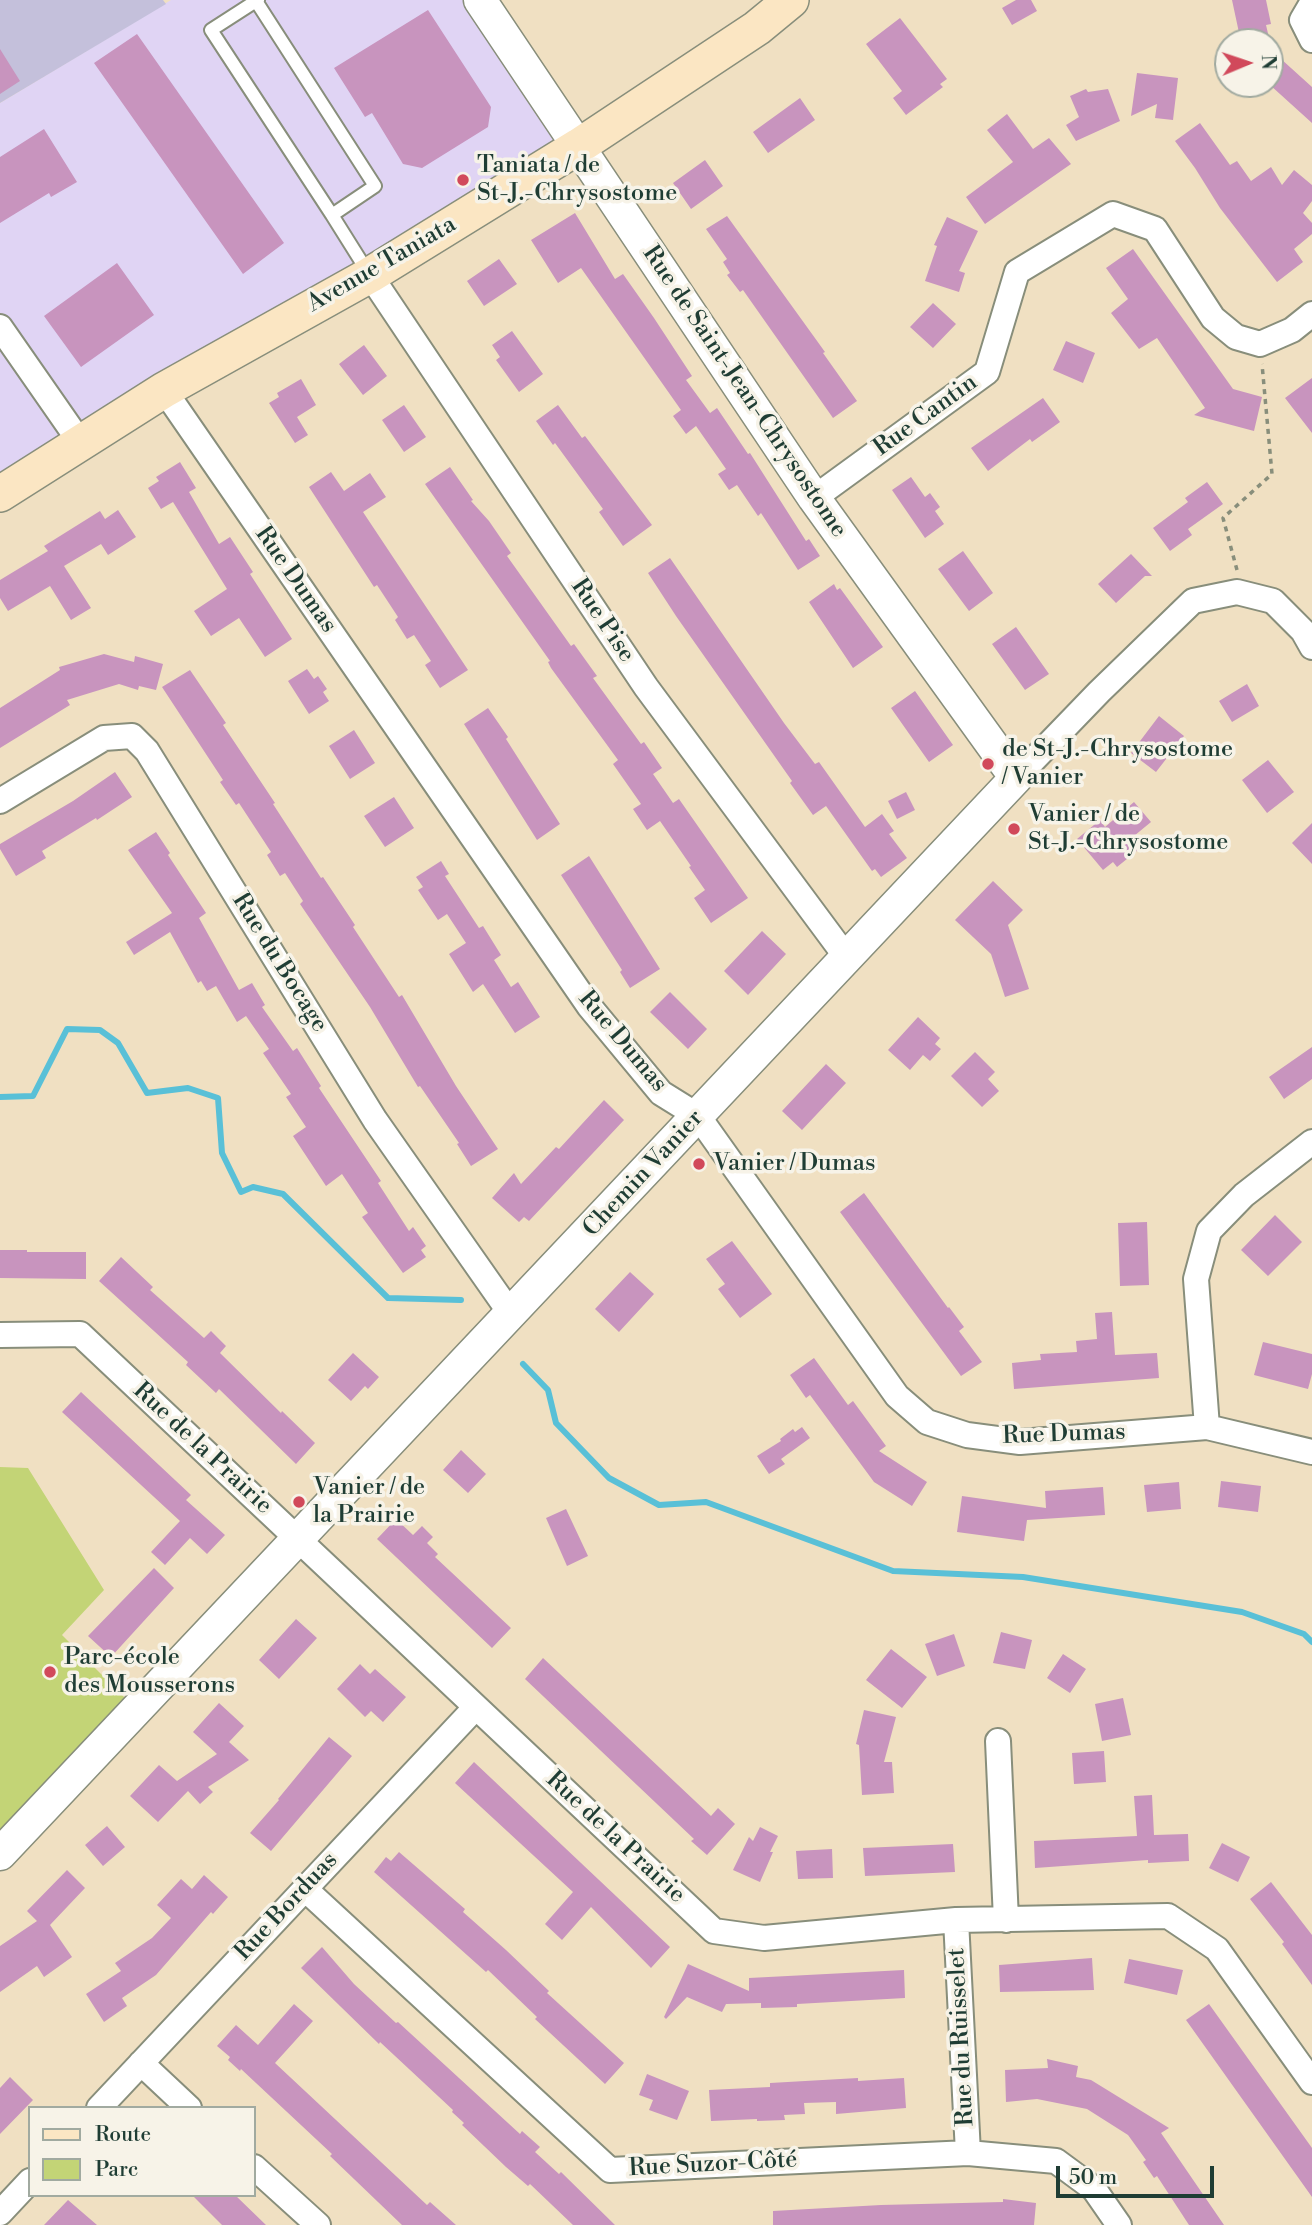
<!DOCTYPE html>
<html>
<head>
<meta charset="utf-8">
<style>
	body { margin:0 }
	#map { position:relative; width:1312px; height:2225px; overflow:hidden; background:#f0e0c2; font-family:"Libre Bodoni",serif }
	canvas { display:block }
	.legend { position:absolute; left:28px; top:2106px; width:228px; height:91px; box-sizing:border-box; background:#f7f3e8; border:2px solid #a1aaa0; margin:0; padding:9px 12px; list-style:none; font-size:21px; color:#1f3d34 }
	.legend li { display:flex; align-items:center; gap:14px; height:35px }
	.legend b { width:35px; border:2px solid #a1aaa0 }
	.north { position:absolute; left:1214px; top:28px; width:70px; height:70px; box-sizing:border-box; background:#f7f3e8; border:2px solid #a1aaa0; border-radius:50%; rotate:88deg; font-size:19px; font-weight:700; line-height:28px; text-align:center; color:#1f3d34 }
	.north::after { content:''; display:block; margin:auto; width:24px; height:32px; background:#d1495b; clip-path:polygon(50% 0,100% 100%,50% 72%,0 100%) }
	.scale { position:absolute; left:1056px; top:2166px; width:158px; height:32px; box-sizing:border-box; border:4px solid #1f3d34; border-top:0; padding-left:9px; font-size:21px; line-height:24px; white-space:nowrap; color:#1f3d34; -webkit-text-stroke:5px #f7f3e8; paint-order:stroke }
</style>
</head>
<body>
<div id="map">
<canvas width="1312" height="2225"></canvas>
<ul class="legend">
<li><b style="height:9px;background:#fbe6c3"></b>Route</li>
<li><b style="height:19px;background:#c3d476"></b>Parc</li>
</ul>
<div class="north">N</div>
<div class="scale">50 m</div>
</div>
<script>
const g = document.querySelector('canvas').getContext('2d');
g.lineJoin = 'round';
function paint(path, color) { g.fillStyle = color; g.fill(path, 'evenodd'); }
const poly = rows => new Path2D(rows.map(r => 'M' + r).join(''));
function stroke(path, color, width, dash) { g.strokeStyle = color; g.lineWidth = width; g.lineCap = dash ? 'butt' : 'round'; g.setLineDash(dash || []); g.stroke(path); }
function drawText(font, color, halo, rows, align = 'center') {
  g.font = font + ' "Libre Bodoni",serif'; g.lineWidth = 7; g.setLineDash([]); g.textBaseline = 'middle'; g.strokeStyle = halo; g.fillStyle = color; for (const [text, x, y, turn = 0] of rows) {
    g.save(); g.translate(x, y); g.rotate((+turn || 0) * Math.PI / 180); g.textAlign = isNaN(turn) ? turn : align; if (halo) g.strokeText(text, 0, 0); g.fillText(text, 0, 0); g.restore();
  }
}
const built = poly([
	[171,0,479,0,579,146,0,494,0,103]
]);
const industrial = poly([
	[0,0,163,0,166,4,0,103]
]);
const green = poly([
	[0,1467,28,1468,104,1590,62,1635,137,1710,0,1854]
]);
const stream = poly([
	[0,1097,33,1096,67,1029,100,1030,118,1043,147,1093,188,1088,218,1098,222,1153,241,1192,253,1187,283,1194,388,1298,461,1300],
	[523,1364,548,1390,556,1423,609,1478,659,1505,706,1502,893,1571,1023,1577,1242,1612,1304,1634,1312,1642]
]);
const building = poly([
	[1016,0,1031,0,1037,11,1012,25,1002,8],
	[1232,0,1266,0,1271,24,1266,25,1270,42,1241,42],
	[428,10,491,107,488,127,422,168,403,164,372,113,365,117,334,68],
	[900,18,947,79,940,84,943,87,906,115,893,98,902,91,866,44],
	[137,34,284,243,243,274,94,63],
	[0,49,20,81,0,94],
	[1270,49,1312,87,1312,123,1270,85],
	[1137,73,1178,78,1173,120,1155,118,1157,104,1131,116],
	[1086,89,1088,92,1108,89,1120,121,1076,141,1066,125,1079,117,1070,96],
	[800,98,815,120,768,153,753,132],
	[1007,114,1033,149,1049,138,1071,164,985,224,966,197,1013,162,987,130],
	[1200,123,1230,165,1237,161,1251,181,1271,167,1282,185,1294,170,1312,185,1312,201,1303,213,1312,223,1312,234,1294,249,1303,262,1277,282,1220,208,1195,168,1175,141],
	[44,129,77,182,51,197,49,193,0,223,0,157],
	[705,160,723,186,691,209,673,183],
	[575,213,615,279,623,274,654,318,692,376,686,380,710,413,717,408,748,454,750,453,806,541,809,539,820,556,798,570,761,513,758,516,737,485,729,490,718,474,726,469,696,426,686,434,673,416,681,410,581,268,558,283,531,240],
	[727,216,825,352,823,353,857,401,833,418,743,290,740,292,727,275,730,273,723,262,727,259,706,229],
	[947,217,978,231,959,271,965,273,959,292,925,281,937,246,934,245],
	[1133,249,1233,389,1262,397,1254,431,1194,415,1205,408,1157,338,1139,349,1111,313,1128,299,1106,268],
	[499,259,517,284,484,306,467,281],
	[117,263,154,315,81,367,44,316],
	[933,303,956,324,933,348,910,327],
	[512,331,543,374,519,392,496,360,500,357,492,345],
	[1066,341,1095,353,1083,383,1053,370],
	[364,345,387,376,363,395,339,364],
	[1312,378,1312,433,1285,398],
	[301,379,316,405,297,417,308,435,295,443,269,403,279,397,277,393],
	[1043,398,1060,422,1032,442,1030,439,988,471,971,448],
	[404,405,426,437,404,452,382,420],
	[558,405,582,438,585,436,652,525,623,546,599,512,603,509,555,443,553,445,536,421],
	[180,462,196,488,189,492,219,544,230,537,253,572,250,574,292,639,265,657,239,618,211,636,194,611,227,589,173,502,161,509,148,488,159,481,156,477],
	[450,467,473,500,471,501,489,521,511,553,507,556,571,646,574,644,597,676,593,678,641,744,644,742,662,768,653,774,673,803,679,799,748,898,711,923,694,898,705,890,689,867,691,866,660,821,647,830,633,809,641,804,613,764,618,760,551,668,548,662,550,661,425,484],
	[331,472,344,491,370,473,386,497,363,512,468,670,440,688,425,665,431,661,414,635,407,639,395,620,398,617,377,585,374,587,309,487],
	[911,477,925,497,930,493,940,507,935,511,944,524,925,538,892,490],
	[1207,482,1223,504,1188,529,1192,535,1170,551,1153,528,1188,502,1185,498],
	[118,510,136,537,108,555,101,544,64,566,91,608,71,620,50,586,8,611,0,598,0,580,48,551,44,546,100,511,105,519],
	[963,551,993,593,969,611,938,569],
	[1131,554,1152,576,1145,576,1116,603,1098,584],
	[670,558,784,723,815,764,819,762,865,827,882,814,894,831,889,834,907,858,881,877,875,869,872,871,826,806,813,815,790,783,792,781,676,616,648,573],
	[834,584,837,590,840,588,883,647,853,668,809,602],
	[1016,627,1049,674,1025,690,992,644],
	[104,654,134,662,135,656,163,664,156,690,139,686,138,690,119,684,67,700,70,705,0,748,0,708,60,670,59,667],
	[307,669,314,679,318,676,327,689,323,692,329,701,309,714,288,681],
	[190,670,226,723,223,725,275,803,273,804,321,878,323,877,355,925,353,927,399,997,402,995,456,1086,498,1149,471,1166,457,1144,459,1143,420,1086,418,1087,370,1007,300,904,303,901,285,873,280,876,267,855,271,852,239,803,236,805,220,782,223,780,162,687],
	[1247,684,1259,706,1232,722,1219,701],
	[915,691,953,745,929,762,891,708],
	[488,708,508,737,506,739,560,824,537,840,464,724],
	[1159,716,1184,736,1156,772,1131,753],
	[354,730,375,763,350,779,329,746],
	[1268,760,1294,792,1267,813,1242,780],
	[115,772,132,797,97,820,96,818,42,851,46,858,16,876,0,849,0,844,73,801],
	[906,792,915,810,897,819,888,801],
	[394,797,414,828,385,847,364,816],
	[1134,802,1151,822,1134,836,1143,846,1117,867,1113,862,1103,870,1077,839,1100,820,1105,827],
	[1312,823,1312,864,1292,843],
	[156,832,170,853,168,855,206,913,199,918,239,990,252,983,265,1005,262,1007,293,1051,297,1048,321,1086,319,1088,381,1181,378,1183,409,1231,413,1227,426,1246,421,1250,426,1257,403,1273,362,1217,368,1213,342,1174,326,1186,293,1136,306,1127,286,1097,291,1094,263,1053,269,1049,246,1016,237,1022,216,986,207,991,201,981,198,983,170,932,134,955,126,942,172,913,128,850],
	[589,856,660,969,630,988,620,972,622,970,561,875],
	[441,861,449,874,445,876,479,928,483,926,501,955,494,960,511,987,518,982,540,1017,515,1033,483,984,473,992,449,954,466,943,447,914,438,920,418,890,423,887,416,877],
	[993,881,1023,910,1008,925,1029,989,1005,997,991,954,955,920],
	[762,931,786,954,748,995,724,971],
	[670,992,707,1029,688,1049,650,1012],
	[918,1017,940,1038,935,1044,941,1049,930,1061,923,1055,910,1070,888,1050],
	[1312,1047,1312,1079,1284,1099,1269,1077],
	[975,1052,995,1072,988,1079,999,1091,982,1107,951,1076],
	[826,1064,846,1083,802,1130,782,1111],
	[604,1100,624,1120,529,1221,524,1217,519,1222,492,1198,514,1173,521,1184,556,1147,559,1149],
	[864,1193,948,1308,949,1307,964,1327,959,1331,982,1362,961,1376,840,1212],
	[1275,1215,1302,1242,1268,1276,1241,1250],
	[1147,1222,1149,1285,1120,1286,1118,1223],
	[732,1241,772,1294,740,1318,718,1289,725,1284,706,1259],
	[0,1250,27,1250,27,1252,86,1252,86,1279,0,1278],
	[121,1257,153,1287,150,1290,204,1338,211,1331,226,1346,220,1353,281,1413,282,1411,315,1443,296,1464,219,1389,216,1393,186,1365,188,1362,99,1281],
	[630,1272,654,1294,619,1332,595,1309],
	[1112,1312,1115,1355,1157,1353,1159,1378,1014,1389,1012,1363,1041,1360,1040,1354,1077,1352,1076,1341,1097,1339,1095,1313],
	[1263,1342,1312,1354,1312,1374,1308,1389,1254,1375],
	[353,1353,379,1377,368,1389,365,1386,351,1401,328,1380],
	[814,1358,848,1405,853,1401,886,1446,879,1451,927,1482,912,1506,874,1482,810,1395,806,1398,790,1375],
	[81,1392,191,1495,186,1500,225,1535,207,1554,190,1538,165,1565,151,1552,180,1521,62,1412],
	[802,1427,810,1438,781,1459,785,1464,769,1474,757,1456,781,1441,780,1439,793,1429,795,1432],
	[461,1450,486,1474,468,1493,443,1470],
	[1221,1481,1261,1486,1258,1512,1218,1507],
	[1179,1482,1181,1509,1147,1512,1144,1485],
	[1103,1487,1105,1515,1027,1520,1024,1541,957,1532,962,1496,1046,1508,1045,1491],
	[566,1509,588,1556,567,1566,546,1518],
	[396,1519,413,1535,422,1526,433,1537,427,1543,438,1554,435,1557,511,1628,492,1648,377,1539],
	[154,1568,174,1588,111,1657,88,1636],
	[296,1619,317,1638,279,1679,259,1660],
	[1001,1632,1032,1640,1025,1669,993,1663],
	[954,1634,965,1666,937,1676,925,1644],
	[891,1649,927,1677,902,1708,866,1680],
	[1063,1654,1086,1669,1070,1693,1047,1678],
	[543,1658,711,1816,718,1808,735,1824,707,1855,691,1841,694,1839,525,1679],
	[360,1664,370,1674,375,1669,406,1697,383,1722,371,1711,365,1717,337,1689],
	[1123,1698,1131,1735,1102,1741,1095,1704],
	[219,1703,244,1726,229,1742,249,1760,208,1787,213,1792,200,1804,188,1791,158,1822,130,1796,159,1765,177,1781,217,1754,193,1732],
	[864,1710,896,1717,884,1762,892,1762,894,1793,862,1795,859,1745,856,1744],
	[329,1737,352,1756,271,1851,250,1833,279,1800,278,1799],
	[1104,1751,1106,1782,1074,1784,1072,1753],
	[474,1762,670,1947,651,1968,591,1907,562,1940,545,1924,573,1892,455,1783],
	[1152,1795,1154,1835,1188,1834,1189,1861,1148,1863,1148,1860,1035,1868,1034,1841,1137,1836,1134,1796],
	[107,1826,125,1847,103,1866,85,1845],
	[760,1827,778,1836,770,1852,773,1852,760,1882,733,1870,749,1837,753,1841],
	[1222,1843,1250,1857,1238,1882,1209,1868],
	[953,1844,955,1872,865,1876,863,1848],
	[832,1849,833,1878,798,1879,796,1851],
	[399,1852,465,1909,463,1912,506,1950,549,1991,547,1993,624,2063,605,2084,535,2019,537,2017,488,1970,486,1972,374,1872,386,1857,391,1861],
	[67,1870,85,1888,50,1925,72,1957,44,1977,37,1966,0,1992,0,1946,37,1921,27,1911],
	[204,1875,228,1897,213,1914,211,1912,156,1975,122,1998,127,2006,104,2022,86,1994,121,1971,115,1963,152,1938,171,1918,157,1905,181,1879,192,1889],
	[1271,1882,1312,1935,1312,1985,1282,1944,1284,1942,1250,1899],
	[322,1947,354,1984,396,2023,398,2022,520,2134,522,2131,540,2147,535,2152,559,2174,561,2172,615,2225,573,2225,530,2184,528,2186,506,2167,462,2125,464,2123,452,2112,453,2110,380,2042,379,2044,301,1968],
	[1092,1958,1094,1990,1000,1992,999,1965],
	[1129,1959,1183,1970,1177,1995,1124,1983],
	[688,1964,749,1991,749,1978,904,1970,905,1998,797,2004,797,2007,761,2008,761,2003,726,2004,722,2012,687,1997,666,2019,664,2017],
	[294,2004,313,2021,275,2063,427,2205,430,2202,456,2225,402,2225,330,2156,332,2154,241,2069,240,2071,228,2060,230,2057,217,2046,236,2025,258,2045],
	[1209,2004,1312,2148,1312,2197,1186,2020],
	[1047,2059,1078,2066,1076,2077,1091,2080,1169,2128,1161,2133,1224,2225,1189,2225,1157,2176,1154,2178,1143,2162,1146,2160,1128,2135,1087,2109,1037,2099,1006,2102,1005,2070,1048,2068],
	[647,2074,689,2091,677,2120,649,2110,653,2100,639,2095],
	[10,2077,33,2100,0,2134,0,2088],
	[858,2078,858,2081,904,2078,906,2108,836,2114,836,2102,804,2103,805,2114,784,2115,785,2120,757,2121,757,2119,711,2121,709,2090,770,2087,770,2083],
	[192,2195,235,2195,266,2225,222,2225],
	[1003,2199,1036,2203,1034,2225,773,2225,773,2211,881,2205,1003,2202],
	[68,2200,97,2225,44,2225]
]);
const path = poly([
	[1237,570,1223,518,1272,474,1262,364]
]);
const service = poly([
	[256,1,375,186,332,215,211,30,256,1,258,0],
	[332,215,369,274]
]);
const minor = poly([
	[1312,3,1302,20,1312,40],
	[370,275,646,687,847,958],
	[0,327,80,442],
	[164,390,589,1006,661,1093,698,1116,897,1396,927,1422,967,1435,1020,1442,1207,1427,1312,1452],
	[814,498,987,372,1017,272,1113,214,1155,229,1213,318,1236,337,1260,344,1292,330,1312,314],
	[1016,778,1099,692,1193,601,1237,592,1273,601,1303,631,1312,647],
	[0,801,104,738,132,736,147,751,375,1120,511,1314],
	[0,1335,80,1334,714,1931,764,1938,956,1920,1168,1916,1217,1949,1312,2082],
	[1207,1427,1196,1279,1209,1231,1244,1195,1312,1142],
	[998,1741,1006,1920],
	[305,1889,610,2170,968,2153,1056,2161,1094,2189,1119,2225],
	[956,1920,968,2153],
	[141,2063,189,2108],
	[99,2108,476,1707],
	[254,2167,318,2225],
	[0,2213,30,2181]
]);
const tertiary = poly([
	[0,1854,1016,778,814,498,480,0]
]);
const secondary = poly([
	[0,494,164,390,370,275,579,146,757,28,791,0]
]);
const markers = [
	[463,180,7,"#d1495b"],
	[988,764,7,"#d1495b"],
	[1014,829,7,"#d1495b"],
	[699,1164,7,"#d1495b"],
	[299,1502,7,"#d1495b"],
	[50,1672,7,"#d1495b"]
];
const poiNames = [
	["Taniata / de",477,166],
	["St-J.-Chrysostome",477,194],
	["de St-J.-Chrysostome",1002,750],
	["/ Vanier",1002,778],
	["Vanier / de",1028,815],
	["St-J.-Chrysostome",1028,843],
	["Vanier / Dumas",713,1164],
	["Vanier / de",313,1488],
	["la Prairie",313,1516],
	["Parc-école",64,1658],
	["des Mousserons",64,1686]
];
const streetNames = [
	["Avenue Taniata",382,265,-30],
	["Rue de Saint-Jean-Chrysostome",744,392,56],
	["Rue Cantin",926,416,-36],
	["Rue Dumas",295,580,55],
	["Rue Pise",602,621,56],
	["Rue du Bocage",279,963,58],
	["Rue Dumas",622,1042,50],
	["Chemin Vanier",644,1174,-47],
	["Rue Dumas",1064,1435,-2],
	["Rue de la Prairie",202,1449,43],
	["Rue de la Prairie",615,1838,43],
	["Rue Borduas",287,1907,-47],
	["Rue du Ruisselet",962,2037,-93],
	["Rue Suzor-Côté",713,2165,-3]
];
paint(built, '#e0d4f4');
paint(industrial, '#c4c0db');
paint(green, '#c3d476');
stroke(stream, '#59c0d7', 6);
paint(building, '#c894be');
stroke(service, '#888e7b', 16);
stroke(minor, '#888e7b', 28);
stroke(tertiary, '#888e7b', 35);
stroke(secondary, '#888e7b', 38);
stroke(path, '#888e7b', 3.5, [5, 5]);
stroke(service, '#fff', 12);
stroke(minor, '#fff', 24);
stroke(tertiary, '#fff', 32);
stroke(secondary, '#fbe6c3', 35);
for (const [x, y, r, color] of markers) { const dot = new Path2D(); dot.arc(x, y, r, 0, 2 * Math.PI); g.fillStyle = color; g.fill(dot); stroke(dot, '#f7f3e8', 2.5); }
drawText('24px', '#1f3d34', '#f7f3e8', poiNames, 'left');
drawText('24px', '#1f3d34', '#f7f3e8', streetNames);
</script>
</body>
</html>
